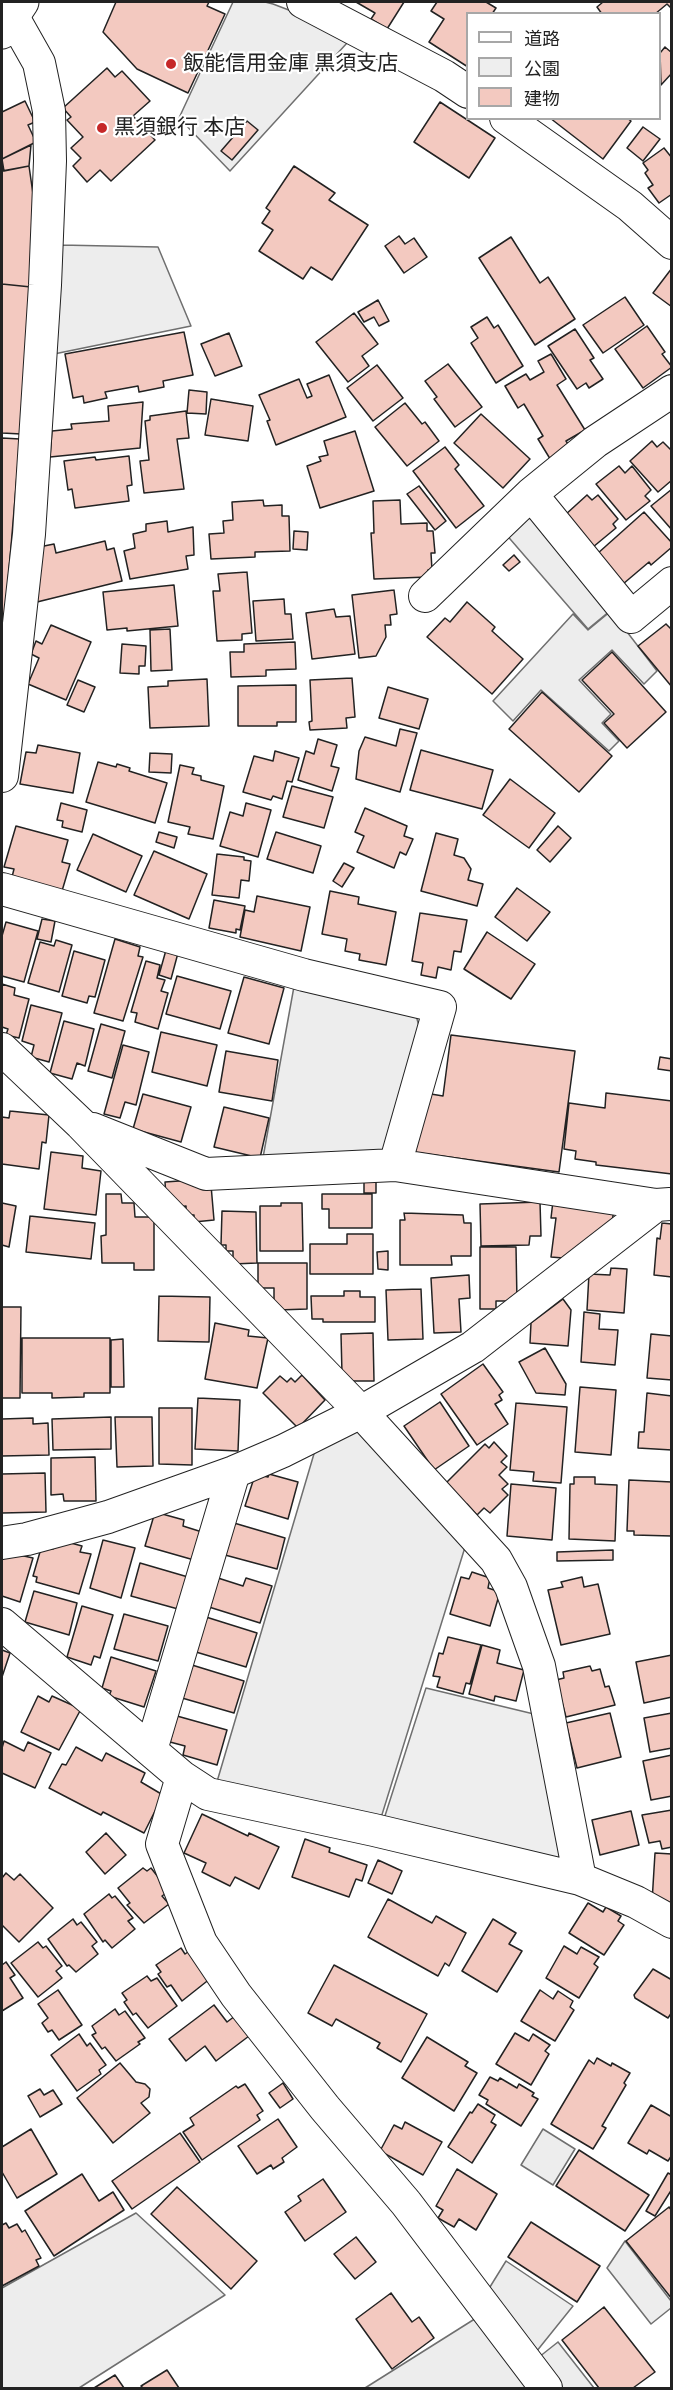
<!DOCTYPE html>
<html>
<head>
<meta charset="utf-8">
<style>
	body { margin:0 }
	#map { position:relative; width:673px; height:2390px; overflow:hidden; background:#fff; font-family:Raleway,"Noto Sans JP",sans-serif }
	canvas { display:block }
	.frame { position:absolute; inset:0; border:3px solid #222; pointer-events:none }
	.legend { position:absolute; left:466px; top:12px; width:195px; height:108px; box-sizing:border-box; background:#fff; border:2px solid #a7a7a7; margin:0; padding:8px 10px; list-style:none; font-size:18px; color:#222 }
	.legend li { display:flex; align-items:center; gap:12px; height:30px }
	.legend b { width:30px; border:2px solid #a7a7a7 }
</style>
</head>
<body>
<div id="map">
<canvas width="673" height="2390"></canvas>
<div class="frame"></div>
<ul class="legend">
<li><b style="height:8px;background:#fff"></b>道路</li>
<li><b style="height:16px;background:#eee"></b>公園</li>
<li><b style="height:16px;background:#f3c9c0"></b>建物</li>
</ul>
</div>
<script>
const g = document.querySelector('canvas').getContext('2d');
g.lineJoin = 'round';
function paint(path, color) { g.fillStyle = color; g.fill(path, 'evenodd'); }
const poly = rows => new Path2D(rows.map(r => 'M' + r).join(''));
function stroke(path, color, width, dash) { g.strokeStyle = color; g.lineWidth = width; g.lineCap = dash ? 'butt' : 'round'; g.setLineDash(dash || []); g.stroke(path); }
function drawText(font, color, halo, rows, align = 'center') {
  g.font = font + ' Raleway,"Noto Sans JP",sans-serif'; g.lineWidth = 4.5; g.setLineDash([]); g.textBaseline = 'middle'; g.strokeStyle = halo; g.fillStyle = color; for (const [text, x, y, turn = 0] of rows) {
    g.save(); g.translate(x, y); g.rotate((+turn || 0) * Math.PI / 180); g.textAlign = isNaN(turn) ? turn : align; if (halo) g.strokeText(text, 0, 0); g.fillText(text, 0, 0); g.restore();
  }
}
const green = poly([
	[426,1688,538,1715,567,1854,558,1863,383,1822,426,1688]
]);
const parking = poly([
	[233,2,265,2,273,4,294,12,347,43,230,171,179,118,233,2],
	[60,245,158,247,191,326,54,354,60,245],
	[530,509,611,610,588,629,504,532,530,509],
	[611,611,657,671,644,684,612,650,579,680,611,714,602,723,619,741,609,751,541,690,513,721,493,701,573,614,588,630,611,611],
	[295,981,415,1012,421,1033,388,1145,380,1154,262,1163,295,981],
	[350,1430,360,1432,466,1544,380,1821,216,1785,316,1447,350,1430],
	[543,2129,575,2149,553,2185,521,2165,543,2129],
	[136,2213,225,2295,79,2388,2,2388,2,2288,136,2213],
	[625,2241,671,2301,671,2308,651,2324,607,2268,625,2241],
	[506,2261,573,2306,532,2357,485,2295,506,2261],
	[481,2315,535,2388,365,2388,481,2315],
	[558,2342,594,2388,555,2388,534,2361,558,2342]
]);
const building = poly([
	[116,2,209,2,207,6,225,14,188,93,137,69,103,32,116,2],
	[356,2,404,2,387,29,371,19,375,13,356,2],
	[437,2,486,2,496,8,492,14,468,14,468,67,429,42,444,19,431,11,437,2],
	[603,2,672,2,672,9,667,4,655,14,602,14,597,7,603,2],
	[665,47,672,53,672,73,661,85,660,53,665,47],
	[107,68,115,77,122,71,150,101,133,116,155,140,111,181,100,170,87,182,73,166,81,158,71,148,83,137,67,120,71,117,63,108,107,68],
	[25,101,35,122,28,125,36,142,2,159,2,112,25,101],
	[440,102,495,138,469,178,414,142,440,102],
	[550,118,627,118,631,121,603,159,550,118],
	[247,121,258,130,232,160,221,151,247,121],
	[643,127,660,139,643,161,627,148,643,127],
	[31,145,29,166,4,171,2,159,31,145],
	[664,148,672,158,672,194,659,203,648,188,653,185,645,173,648,170,643,163,664,148],
	[29,166,34,201,31,287,2,284,2,171,29,166],
	[294,166,335,193,329,200,368,225,332,280,311,267,303,279,259,251,273,230,262,223,270,211,266,208,294,166],
	[399,236,405,244,414,238,427,257,404,273,385,246,399,236],
	[511,237,540,283,548,277,575,319,535,345,479,258,511,237],
	[672,268,672,307,653,293,672,268],
	[2,284,31,287,21,434,2,433,2,284],
	[625,297,644,325,603,353,583,325,625,297],
	[378,300,389,321,379,326,374,317,364,322,358,312,378,300],
	[354,313,378,344,362,356,369,366,348,382,316,342,354,313],
	[487,317,494,328,498,325,523,366,496,383,471,343,478,338,471,327,487,317],
	[647,326,665,352,662,354,672,367,643,388,615,349,647,326],
	[575,329,594,358,590,360,603,379,589,388,586,383,577,389,548,346,575,329],
	[184,332,193,375,163,381,164,387,139,392,138,386,105,392,107,398,84,403,83,396,73,398,65,354,184,332],
	[229,333,242,366,215,376,201,344,229,333],
	[551,354,566,379,557,385,585,430,566,441,572,450,552,462,538,439,543,436,524,404,518,408,505,386,526,374,530,380,544,372,538,361,551,354],
	[448,364,482,407,455,427,434,399,437,397,425,381,448,364],
	[377,365,403,398,373,421,347,388,377,365],
	[329,375,346,417,276,445,267,421,270,420,259,395,299,379,307,398,312,396,307,384,329,375],
	[189,390,207,392,206,414,187,413,189,390],
	[211,399,253,406,248,441,205,435,211,399],
	[143,402,140,448,50,457,52,431,72,429,71,424,109,421,108,406,143,402],
	[405,403,422,424,425,422,439,441,407,466,375,427,405,403],
	[186,411,189,438,177,439,184,489,144,493,140,461,149,460,145,421,150,420,150,416,186,411],
	[481,414,530,459,503,488,454,443,481,414],
	[355,431,374,491,320,508,307,466,321,461,319,457,328,455,324,441,355,431],
	[2,438,20,439,4,630,2,630,2,438],
	[652,441,657,447,663,442,672,451,672,480,658,492,630,461,652,441],
	[445,447,459,465,455,469,484,506,456,528,413,471,445,447],
	[129,456,132,485,127,486,129,501,75,508,72,489,68,490,64,461,95,457,96,460,129,456],
	[619,466,625,473,632,466,651,490,645,496,650,501,626,520,596,484,619,466],
	[419,486,446,521,435,530,407,494,419,486],
	[672,489,672,530,651,506,672,489],
	[587,495,592,500,598,495,618,519,613,524,616,528,593,547,565,515,587,495],
	[263,500,264,506,282,505,282,516,289,516,290,551,255,552,255,557,211,559,209,534,224,533,223,521,233,520,232,502,263,500],
	[400,500,401,524,427,523,427,531,433,531,435,553,431,553,432,570,428,570,428,577,374,579,371,533,374,533,373,501,400,500],
	[644,512,672,543,672,547,651,565,649,562,623,584,597,554,644,512],
	[167,521,168,532,193,527,194,555,186,556,188,569,130,579,124,551,135,548,133,534,146,531,146,524,167,521],
	[294,531,308,532,307,550,293,549,294,531],
	[105,541,107,550,114,548,122,581,33,603,39,547,54,544,56,553,105,541],
	[514,555,520,562,509,571,503,565,514,555],
	[247,572,252,633,242,634,242,640,217,641,213,591,220,591,218,574,247,572],
	[174,585,178,626,127,631,127,628,107,630,103,592,174,585],
	[394,590,397,614,390,615,391,625,385,625,386,637,376,656,359,658,352,595,394,590],
	[284,599,285,614,291,614,293,639,256,641,253,601,284,599],
	[467,602,495,627,492,631,523,659,492,694,427,637,445,618,450,622,467,602],
	[334,609,336,617,350,616,355,654,312,659,306,613,334,609],
	[666,624,672,630,672,687,638,646,666,624],
	[51,625,91,642,66,700,28,684,39,658,31,654,36,641,42,644,51,625],
	[170,629,172,670,151,671,150,630,170,629],
	[295,642,296,669,266,670,266,676,231,677,230,652,244,652,244,644,295,642],
	[122,644,146,646,145,666,139,666,139,674,120,673,122,644],
	[612,652,666,712,627,748,604,723,614,714,582,680,612,652],
	[352,678,355,717,346,718,347,728,310,730,309,722,312,721,310,680,352,678],
	[207,679,209,726,150,728,148,687,168,686,168,681,207,679],
	[78,680,95,687,84,712,67,705,78,680],
	[296,685,296,722,277,722,277,726,238,726,238,686,296,685],
	[388,687,428,699,419,729,379,718,388,687],
	[542,692,612,756,579,792,509,729,542,692],
	[400,729,417,733,400,792,356,779,359,751,365,737,396,746,400,729],
	[318,739,337,745,331,766,339,768,332,791,298,780,306,751,314,754,318,739],
	[38,745,80,753,73,793,20,784,26,752,36,753,38,745],
	[421,750,493,770,482,809,410,790,421,750],
	[275,751,299,758,292,782,287,781,282,799,273,796,271,800,243,792,254,756,273,761,275,751],
	[150,753,172,754,171,773,149,772,150,753],
	[98,762,116,767,117,764,130,768,129,771,167,783,155,823,86,802,98,762],
	[180,765,194,768,192,774,201,776,201,780,224,786,213,839,188,834,190,827,168,822,180,765],
	[510,779,555,813,529,848,483,815,510,779],
	[292,786,333,797,324,828,283,817,292,786],
	[61,803,87,810,82,832,62,827,63,821,57,820,61,803],
	[246,803,271,810,258,857,220,846,230,812,243,816,246,803],
	[365,808,407,826,404,836,413,839,406,855,400,852,394,868,357,852,364,836,355,832,365,808],
	[16,826,68,840,62,862,70,864,62,891,12,877,14,869,4,867,16,826],
	[558,826,571,838,550,862,537,850,558,826],
	[159,832,177,837,174,848,156,842,159,832],
	[276,832,321,846,313,873,267,859,276,832],
	[436,833,458,839,454,855,464,858,471,869,468,880,483,884,477,906,421,891,436,833],
	[93,834,142,856,126,892,77,870,93,834],
	[154,851,207,874,189,919,134,895,154,851],
	[217,854,244,857,244,860,251,861,249,881,241,880,239,898,212,895,217,854],
	[344,863,354,868,342,887,333,881,344,863],
	[517,888,550,912,527,941,495,917,517,888],
	[330,891,359,897,358,904,396,912,386,965,359,960,360,954,345,951,347,939,322,934,330,891],
	[257,896,310,907,301,951,240,937,245,910,254,912,257,896],
	[214,900,245,906,240,930,236,929,236,933,209,928,214,900],
	[420,913,467,920,461,952,454,951,451,970,438,967,436,978,421,975,423,963,412,961,420,913],
	[42,919,55,921,51,942,37,939,42,919],
	[6,922,38,931,24,982,2,976,2,936,6,922],
	[487,932,535,964,511,999,464,969,487,932],
	[115,939,140,947,138,956,143,957,123,1021,94,1013,115,939],
	[56,940,72,945,59,992,28,983,40,942,54,946,56,940],
	[166,950,178,953,171,979,159,975,166,950],
	[74,951,105,960,95,997,89,996,87,1003,62,996,74,951],
	[146,961,160,965,157,978,165,980,161,991,168,993,158,1029,135,1022,137,1013,131,1012,146,961],
	[177,976,231,991,220,1029,166,1014,177,976],
	[244,977,284,988,269,1044,228,1033,244,977],
	[2,984,15,988,14,995,29,999,19,1038,6,1035,8,1029,2,1027,2,984],
	[31,1005,62,1013,49,1062,31,1057,34,1045,22,1041,31,1005],
	[64,1021,94,1029,85,1066,77,1063,72,1079,50,1073,64,1021],
	[101,1024,125,1031,112,1078,88,1071,101,1024],
	[161,1032,217,1045,207,1086,152,1072,161,1032],
	[451,1035,575,1051,559,1172,412,1152,431,1094,443,1096,451,1035],
	[123,1045,149,1052,136,1105,125,1102,120,1118,104,1114,123,1045],
	[226,1051,278,1060,272,1101,219,1092,226,1051],
	[660,1057,672,1059,672,1071,658,1069,660,1057],
	[606,1093,672,1101,672,1174,596,1165,596,1162,575,1159,576,1151,564,1149,569,1103,605,1108,606,1093],
	[143,1094,191,1107,181,1142,133,1129,143,1094],
	[224,1107,269,1118,260,1158,214,1147,224,1107],
	[10,1111,49,1115,46,1143,42,1142,39,1169,2,1164,2,1117,9,1118,10,1111],
	[51,1152,83,1156,82,1168,101,1171,96,1215,44,1209,51,1152],
	[364,1176,376,1177,376,1193,364,1193,364,1176],
	[193,1180,193,1186,211,1185,214,1220,194,1222,194,1215,186,1215,186,1206,177,1207,166,1196,165,1182,193,1180],
	[106,1194,121,1194,122,1203,134,1203,135,1217,154,1217,154,1270,134,1270,134,1263,102,1263,101,1236,106,1235,106,1194],
	[322,1194,372,1194,372,1228,329,1228,329,1209,322,1209,322,1194],
	[553,1201,614,1209,612,1222,563,1258,551,1257,556,1218,551,1218,553,1201],
	[540,1202,541,1236,530,1236,529,1245,481,1246,480,1204,540,1202],
	[2,1203,16,1206,9,1247,2,1245,2,1203],
	[281,1203,302,1203,303,1251,260,1251,260,1206,281,1206,281,1203],
	[222,1211,256,1212,257,1263,233,1264,233,1251,226,1251,226,1245,221,1245,222,1211],
	[404,1213,463,1215,464,1223,471,1223,471,1256,451,1256,452,1265,400,1265,400,1220,405,1220,404,1213],
	[30,1216,95,1223,91,1259,26,1252,30,1216],
	[662,1223,672,1224,672,1277,654,1275,657,1238,660,1239,662,1223],
	[347,1234,373,1234,373,1274,310,1274,310,1244,347,1244,347,1234],
	[480,1247,516,1247,517,1301,496,1301,496,1309,480,1309,480,1247],
	[388,1251,388,1270,378,1269,377,1252,388,1251],
	[258,1263,307,1263,307,1309,278,1310,274,1305,274,1288,258,1288,258,1263],
	[611,1268,627,1269,624,1313,587,1310,589,1274,610,1275,611,1268],
	[469,1275,470,1298,459,1299,461,1332,434,1333,431,1278,469,1275],
	[421,1289,423,1339,388,1340,386,1290,421,1289],
	[344,1291,360,1291,360,1297,375,1297,375,1322,323,1322,323,1319,312,1319,311,1296,344,1296,344,1291],
	[159,1296,210,1297,209,1342,158,1341,159,1296],
	[563,1299,571,1310,568,1346,530,1343,531,1323,563,1299],
	[2,1307,21,1307,20,1398,2,1398,2,1307],
	[584,1312,600,1314,599,1329,618,1330,615,1365,581,1362,584,1312],
	[215,1323,249,1330,248,1336,268,1338,257,1388,205,1379,215,1323],
	[373,1333,374,1381,350,1381,342,1374,341,1334,373,1333],
	[651,1334,672,1336,672,1380,647,1378,651,1334],
	[22,1338,110,1338,110,1393,84,1393,84,1397,52,1398,52,1393,22,1393,22,1338],
	[123,1339,124,1387,111,1387,111,1340,123,1339],
	[545,1348,566,1384,565,1395,536,1393,519,1362,545,1348],
	[483,1364,503,1392,499,1395,502,1400,495,1404,508,1424,477,1445,441,1394,483,1364],
	[302,1375,325,1400,298,1428,263,1393,280,1376,287,1382,291,1378,295,1382,302,1375],
	[580,1387,616,1390,611,1455,575,1452,580,1387],
	[647,1393,672,1396,672,1450,638,1448,639,1432,644,1432,647,1393],
	[198,1398,240,1400,238,1451,195,1449,198,1398],
	[440,1402,469,1446,434,1470,404,1426,440,1402],
	[516,1403,567,1407,561,1483,533,1481,534,1472,510,1470,516,1403],
	[159,1408,192,1408,192,1465,159,1464,159,1408],
	[111,1417,111,1449,53,1450,52,1419,111,1417],
	[115,1417,152,1417,153,1466,117,1467,115,1417],
	[33,1418,33,1424,48,1423,49,1455,2,1456,2,1419,33,1418],
	[494,1442,507,1456,501,1462,507,1467,499,1475,508,1484,502,1489,508,1495,490,1513,484,1508,477,1515,467,1504,465,1506,444,1485,485,1444,489,1448,494,1442],
	[95,1457,96,1501,64,1501,63,1494,51,1495,51,1458,95,1457],
	[45,1473,46,1512,2,1513,2,1474,45,1473],
	[269,1474,298,1482,288,1519,245,1506,254,1478,259,1475,268,1477,269,1474],
	[574,1477,595,1477,595,1484,617,1485,615,1541,569,1539,570,1484,574,1484,574,1477],
	[629,1480,672,1482,672,1536,634,1535,634,1531,627,1531,629,1480],
	[511,1484,556,1488,552,1540,507,1536,511,1484],
	[155,1512,184,1520,183,1526,202,1532,194,1560,145,1546,155,1512],
	[234,1523,285,1538,277,1569,225,1555,234,1523],
	[56,1539,82,1546,80,1552,91,1554,79,1594,36,1582,37,1577,33,1576,42,1545,53,1549,56,1539],
	[103,1540,135,1548,121,1598,90,1588,103,1540],
	[613,1550,613,1560,557,1561,557,1552,613,1550],
	[2,1553,15,1557,15,1554,33,1558,20,1602,2,1596,2,1553],
	[140,1563,188,1577,178,1609,131,1596,140,1563],
	[472,1572,490,1578,488,1588,500,1592,490,1626,450,1614,461,1577,469,1579,472,1572],
	[582,1577,584,1587,598,1584,610,1634,561,1645,548,1590,563,1587,561,1582,582,1577],
	[218,1578,243,1586,246,1578,272,1586,260,1623,209,1607,218,1578],
	[34,1591,77,1603,69,1635,25,1622,34,1591],
	[82,1606,113,1615,100,1658,94,1656,91,1665,67,1657,82,1606],
	[124,1614,168,1626,158,1661,114,1649,124,1614],
	[206,1617,257,1633,246,1667,196,1652,206,1617],
	[448,1637,481,1645,470,1684,466,1683,463,1694,437,1687,440,1677,433,1676,439,1653,443,1654,448,1637],
	[482,1645,500,1650,497,1663,524,1670,516,1701,495,1696,494,1701,469,1694,482,1645],
	[2,1650,10,1653,2,1677,2,1650],
	[672,1655,672,1697,644,1703,636,1662,672,1655],
	[111,1657,156,1671,144,1707,109,1696,111,1691,102,1688,111,1657],
	[192,1665,244,1681,234,1713,182,1698,192,1665],
	[590,1666,592,1671,600,1669,605,1687,609,1686,615,1705,566,1717,556,1680,564,1678,563,1672,590,1666],
	[38,1696,49,1702,52,1696,81,1709,59,1750,21,1732,38,1696],
	[610,1713,621,1757,577,1768,566,1723,610,1713],
	[672,1713,672,1748,650,1752,644,1718,672,1713],
	[177,1716,227,1730,217,1765,183,1755,185,1746,170,1742,177,1716],
	[4,1741,24,1751,28,1742,51,1753,35,1788,2,1773,2,1748,4,1741],
	[76,1747,102,1761,106,1753,145,1773,141,1782,163,1795,144,1833,103,1812,101,1815,49,1788,62,1764,66,1765,76,1747],
	[672,1755,672,1796,651,1800,643,1761,672,1755],
	[672,1810,672,1847,662,1849,660,1841,649,1843,642,1815,672,1810],
	[631,1811,639,1845,600,1855,592,1820,631,1811],
	[202,1814,248,1836,249,1833,279,1847,259,1889,235,1877,230,1886,202,1872,206,1863,184,1853,202,1814],
	[106,1833,126,1855,105,1874,86,1852,106,1833],
	[305,1839,330,1848,329,1852,367,1865,362,1881,356,1879,349,1897,292,1877,305,1839],
	[655,1853,672,1854,672,1903,652,1902,655,1853],
	[378,1860,402,1871,392,1894,368,1883,378,1860],
	[143,1868,147,1871,151,1868,169,1891,162,1896,169,1904,144,1923,127,1905,130,1903,118,1888,143,1868],
	[6,1873,14,1880,20,1874,53,1908,19,1942,2,1925,2,1878,6,1873],
	[109,1894,112,1898,115,1896,133,1918,128,1921,135,1929,112,1948,105,1940,103,1942,84,1914,109,1894],
	[388,1899,432,1923,436,1916,466,1933,449,1966,445,1963,438,1976,368,1937,388,1899],
	[588,1903,603,1912,606,1907,621,1916,618,1921,624,1925,604,1955,569,1933,588,1903],
	[73,1919,77,1925,81,1922,97,1942,92,1946,98,1954,76,1972,69,1965,67,1966,48,1939,73,1919],
	[493,1919,516,1933,509,1944,522,1951,497,1992,462,1971,493,1919],
	[38,1942,43,1948,46,1946,62,1966,56,1971,62,1978,38,1997,11,1963,38,1942],
	[564,1946,577,1954,581,1947,599,1957,594,1964,598,1967,579,1998,546,1978,564,1946],
	[181,1948,185,1954,191,1950,211,1978,182,2001,171,1985,167,1987,158,1974,161,1972,156,1965,181,1948],
	[6,1962,15,1975,10,1978,23,1998,2,2011,2,1965,6,1962],
	[334,1965,427,2014,401,2062,377,2048,380,2043,336,2019,332,2026,308,2013,334,1965],
	[653,1969,672,1980,672,2012,668,2018,635,1998,634,1995,653,1969],
	[147,1976,151,1981,157,1978,177,2006,148,2028,136,2013,133,2015,124,2002,127,2000,122,1993,147,1976],
	[58,1990,82,2025,59,2040,52,2030,48,2032,42,2023,48,2018,38,2004,58,1990],
	[540,1990,553,1999,558,1991,573,2001,570,2007,574,2010,555,2041,521,2021,540,1990],
	[214,2005,227,2022,235,2016,249,2036,216,2061,205,2046,186,2061,169,2039,214,2005],
	[115,2009,119,2015,125,2011,145,2038,138,2042,140,2044,116,2061,105,2047,102,2049,92,2035,96,2033,92,2026,115,2009],
	[515,2033,529,2041,533,2034,550,2045,545,2051,549,2054,531,2085,496,2064,515,2033],
	[79,2034,87,2046,90,2043,106,2065,99,2070,101,2074,77,2091,51,2055,79,2034],
	[427,2037,468,2062,465,2066,477,2073,454,2111,402,2078,427,2037],
	[597,2058,611,2066,612,2063,630,2073,624,2083,626,2085,602,2126,606,2128,593,2149,551,2124,589,2060,594,2064,597,2058],
	[120,2063,136,2082,145,2084,150,2089,149,2097,141,2103,150,2113,113,2143,77,2098,120,2063],
	[490,2077,498,2081,500,2078,517,2088,519,2084,534,2093,532,2096,538,2099,521,2126,486,2104,488,2100,479,2095,490,2077],
	[283,2083,293,2099,280,2108,269,2093,283,2083],
	[245,2084,263,2111,257,2115,260,2120,202,2160,183,2132,194,2125,190,2118,236,2086,238,2088,245,2084],
	[40,2089,44,2095,53,2090,62,2104,40,2117,28,2096,40,2089],
	[478,2104,495,2115,491,2122,496,2125,472,2163,448,2147,470,2112,472,2113,478,2104],
	[651,2105,672,2117,672,2155,668,2161,649,2150,647,2154,628,2143,651,2105],
	[278,2119,297,2147,282,2158,284,2162,273,2169,271,2165,257,2174,238,2146,278,2119],
	[405,2122,442,2142,423,2175,380,2151,394,2125,402,2129,405,2122],
	[31,2129,57,2174,17,2198,2,2172,2,2147,31,2129],
	[180,2133,200,2162,132,2209,112,2181,180,2133],
	[579,2150,649,2195,625,2231,556,2186,579,2150],
	[457,2169,497,2194,476,2230,459,2219,454,2227,438,2218,443,2210,436,2206,457,2169],
	[668,2173,672,2175,672,2189,655,2216,646,2211,668,2173],
	[82,2174,99,2201,113,2192,124,2210,54,2256,25,2211,82,2174],
	[323,2179,346,2212,305,2241,285,2212,301,2201,298,2196,323,2179],
	[177,2187,257,2261,231,2289,151,2214,177,2187],
	[669,2207,672,2211,672,2299,626,2241,669,2207],
	[531,2222,600,2266,577,2302,508,2257,531,2222],
	[6,2223,9,2228,17,2224,22,2232,25,2230,41,2258,36,2260,39,2266,2,2286,2,2225,6,2223],
	[356,2237,376,2262,355,2279,334,2254,356,2237],
	[391,2293,412,2322,419,2317,434,2338,392,2369,356,2319,391,2293],
	[604,2307,655,2372,633,2388,599,2388,562,2340,604,2307],
	[167,2370,179,2388,143,2388,141,2386,167,2370],
	[115,2375,124,2388,94,2388,115,2375]
]);
const street = poly([
	[303,2,444,76,468,92],
	[506,118,630,206,672,243],
	[531,494,631,617,672,583],
	[425,596,531,494,595,442,672,391],
	[2,776,29,534,45,285,50,161,49,111,39,63,13,17],
	[2,889,304,975,440,1007,395,1165],
	[2,1049,81,1124,361,1412,496,1560,511,1587,539,1666,580,1879],
	[93,1129,206,1174,395,1165,656,1205,670,1204],
	[2,1543,27,1539,108,1517,234,1472,283,1451,361,1412,473,1347,656,1205],
	[2,1624,182,1777,208,1794,374,1830,580,1879,636,1902,672,1922],
	[151,1750,234,1472],
	[182,1777,162,1844,201,1943,236,1995,325,2108,406,2203,546,2388]
]);
const highway = poly([
	[2,32,22,2]
]);
const markers = [
	[171,64,6,"#c62828"],
	[102,128,6,"#c62828"]
];
const poiNames = [
	["飯能信用金庫 黒須支店",183,64],
	["黒須銀行 本店",114,128]
];
paint(green, '#eee');
stroke(green, '#6f6f6f', 1.5);
paint(parking, '#ededed');
stroke(parking, '#6f6f6f', 1.5);
paint(building, '#f3c9c0');
stroke(building, '#222', 1.5);
stroke(street, '#222', 34);
stroke(highway, '#222', 35);
stroke(street, '#fff', 32);
stroke(highway, '#fff', 33);
for (const [x, y, r, color] of markers) { const dot = new Path2D(); dot.arc(x, y, r, 0, 2 * Math.PI); g.fillStyle = color; g.fill(dot); stroke(dot, '#fff', 2); }
drawText('21px', '#222', '#fff', poiNames, 'left');
</script>
</body>
</html>
